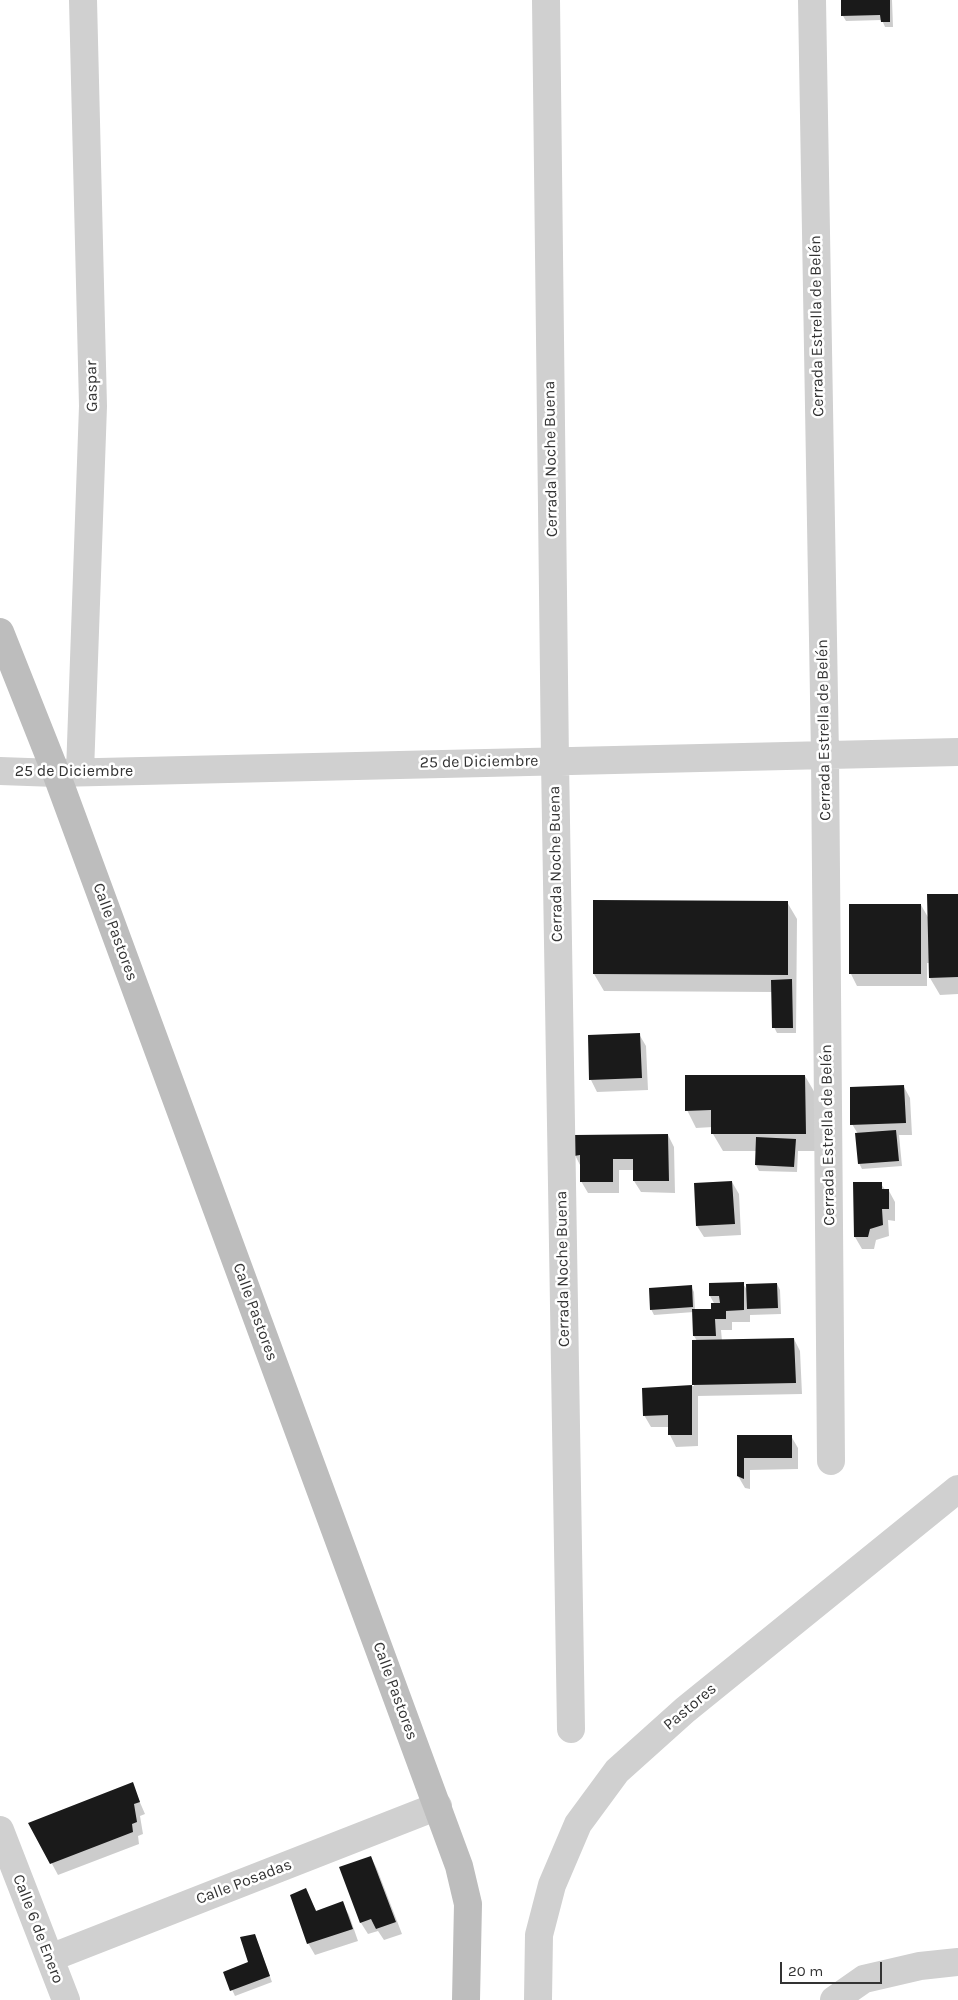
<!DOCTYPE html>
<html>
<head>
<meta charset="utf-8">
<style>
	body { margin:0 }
	#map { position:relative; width:958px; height:2000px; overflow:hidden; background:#fff; font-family:Karla,sans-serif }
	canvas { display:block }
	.scale { position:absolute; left:780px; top:1962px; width:102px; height:22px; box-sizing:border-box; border:2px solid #333; border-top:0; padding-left:6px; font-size:15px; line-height:18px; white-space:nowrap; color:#333; -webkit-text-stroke:4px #fff; paint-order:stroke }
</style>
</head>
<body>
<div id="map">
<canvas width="958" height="2000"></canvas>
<div class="scale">20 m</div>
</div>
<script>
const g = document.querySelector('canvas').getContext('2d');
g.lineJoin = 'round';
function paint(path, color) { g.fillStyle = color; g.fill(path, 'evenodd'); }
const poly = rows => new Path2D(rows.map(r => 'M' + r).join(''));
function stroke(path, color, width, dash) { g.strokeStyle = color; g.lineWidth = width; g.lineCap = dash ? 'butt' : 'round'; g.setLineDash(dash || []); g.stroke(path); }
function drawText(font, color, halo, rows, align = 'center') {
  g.font = font + ' Karla,sans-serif'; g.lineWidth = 5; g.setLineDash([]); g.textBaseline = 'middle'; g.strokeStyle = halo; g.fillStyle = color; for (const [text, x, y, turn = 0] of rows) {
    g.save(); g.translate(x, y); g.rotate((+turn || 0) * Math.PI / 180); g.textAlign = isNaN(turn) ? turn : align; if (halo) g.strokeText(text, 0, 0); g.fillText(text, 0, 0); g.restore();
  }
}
const shadow = poly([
	[842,0,892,0,893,27,885,27,882,20,846,21,843,16],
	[958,895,958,994,940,995,930,978,929,963,927,963,927,986,857,986,851,974,850,905,921,905,929,919],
	[787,902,797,919,796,1033,777,1033,774,1027,773,992,604,991,594,974],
	[639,1034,646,1046,648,1090,597,1092,591,1080],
	[805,1076,815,1093,815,1151,798,1151,797,1172,759,1171,756,1165,757,1151,723,1151,713,1134,713,1127,696,1128,687,1110],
	[904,1087,910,1098,912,1135,899,1135,902,1166,862,1169,859,1163,858,1134,852,1124],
	[668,1135,674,1147,675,1193,641,1192,634,1181,634,1170,619,1170,619,1193,588,1193,581,1181,581,1167,575,1155],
	[732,1182,739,1194,741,1235,704,1237,697,1226],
	[855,1183,881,1184,886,1191,889,1191,895,1202,895,1221,888,1220,889,1236,876,1240,874,1249,862,1249,855,1237],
	[710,1284,743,1284,748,1291,777,1284,780,1290,781,1314,750,1315,750,1322,732,1322,732,1330,721,1330,722,1341,794,1339,800,1351,802,1394,698,1396,698,1446,676,1447,670,1435,669,1427,651,1427,644,1415,643,1389,694,1386,693,1341,697,1341,694,1336,694,1312,654,1315,651,1309,691,1286,694,1292,695,1310,712,1310,715,1305,710,1296],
	[739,1436,791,1436,798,1448,798,1469,750,1470,750,1489,745,1488,738,1476],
	[132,1784,145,1814,140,1816,143,1834,138,1836,139,1844,58,1875,30,1823],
	[371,1857,377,1869,402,1934,384,1940,378,1931,368,1934,361,1923,341,1868],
	[305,1890,317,1912,342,1903,349,1915,358,1941,315,1955,308,1943],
	[255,1935,272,1982,235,1996,224,1973,249,1963]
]);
const building = poly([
	[841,0,890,0,890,22,881,22,880,15,841,16],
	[927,894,958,894,958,977,929,978],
	[593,900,788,901,788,975,593,974],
	[849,904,921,904,921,974,849,974],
	[792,979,793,1028,772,1028,771,980],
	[640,1033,642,1078,589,1080,588,1035],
	[685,1075,805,1075,806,1134,711,1134,711,1110,685,1111],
	[904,1085,906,1123,850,1125,850,1087],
	[896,1130,899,1161,858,1164,855,1133],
	[668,1134,669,1181,633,1181,633,1159,613,1159,613,1182,580,1182,580,1155,574,1156,574,1135],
	[756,1137,796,1139,794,1167,755,1165],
	[732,1181,735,1224,696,1226,694,1183],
	[853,1182,882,1182,882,1189,889,1189,889,1209,882,1209,883,1225,870,1229,868,1237,854,1237],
	[744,1282,744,1310,726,1311,726,1319,715,1319,716,1336,693,1336,692,1309,711,1309,711,1303,720,1303,719,1296,709,1296,709,1283],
	[777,1283,778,1308,747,1309,746,1284],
	[692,1285,693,1307,650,1310,649,1288],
	[794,1338,796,1383,692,1385,692,1340],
	[692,1385,692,1435,668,1435,668,1415,643,1416,642,1388],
	[737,1435,792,1435,792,1458,744,1458,744,1479,737,1476],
	[133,1782,140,1802,134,1804,137,1822,132,1824,133,1832,50,1864,28,1823],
	[371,1856,396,1922,376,1929,371,1919,360,1923,339,1867],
	[306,1888,316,1911,343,1901,353,1929,307,1944,290,1895],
	[255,1934,270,1976,230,1991,223,1972,248,1962,240,1937]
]);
const street = poly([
	[546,0,555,761,571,1729],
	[812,0,825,755,831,1461],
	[0,771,56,773,958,752],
	[80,772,93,406,83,0],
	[0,1830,66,2000],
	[50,1958,438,1806],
	[538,2000,539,1935,552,1885,578,1824,617,1771,685,1710,958,1489],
	[834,2000,864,1979,920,1966,958,1962]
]);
const secondary = poly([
	[0,632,56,773,459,1866,468,1904,466,2000]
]);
const streetNames = [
	["Cerrada Estrella de Belén",817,326,-91],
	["Gaspar",92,386,-91],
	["Cerrada Noche Buena",551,459,-91],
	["Cerrada Estrella de Belén",824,730,-91],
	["25 de Diciembre",479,762,-1],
	["25 de Diciembre",74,771],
	["Cerrada Noche Buena",556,864,-91],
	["Calle Pastores",115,932,70],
	["Cerrada Estrella de Belén",828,1135,-91],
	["Cerrada Noche Buena",563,1269,-91],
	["Calle Pastores",255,1312,70],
	["Calle Pastores",395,1691,70],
	["Pastores",690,1707,-40],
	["Calle Posadas",244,1882,-21],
	["Calle 6 de Enero",38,1929,69]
];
paint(shadow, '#0003');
paint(building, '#1a1a1a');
stroke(street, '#d0d0d0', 28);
stroke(secondary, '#bdbdbd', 28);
drawText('16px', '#333', '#fff', streetNames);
</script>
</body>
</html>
